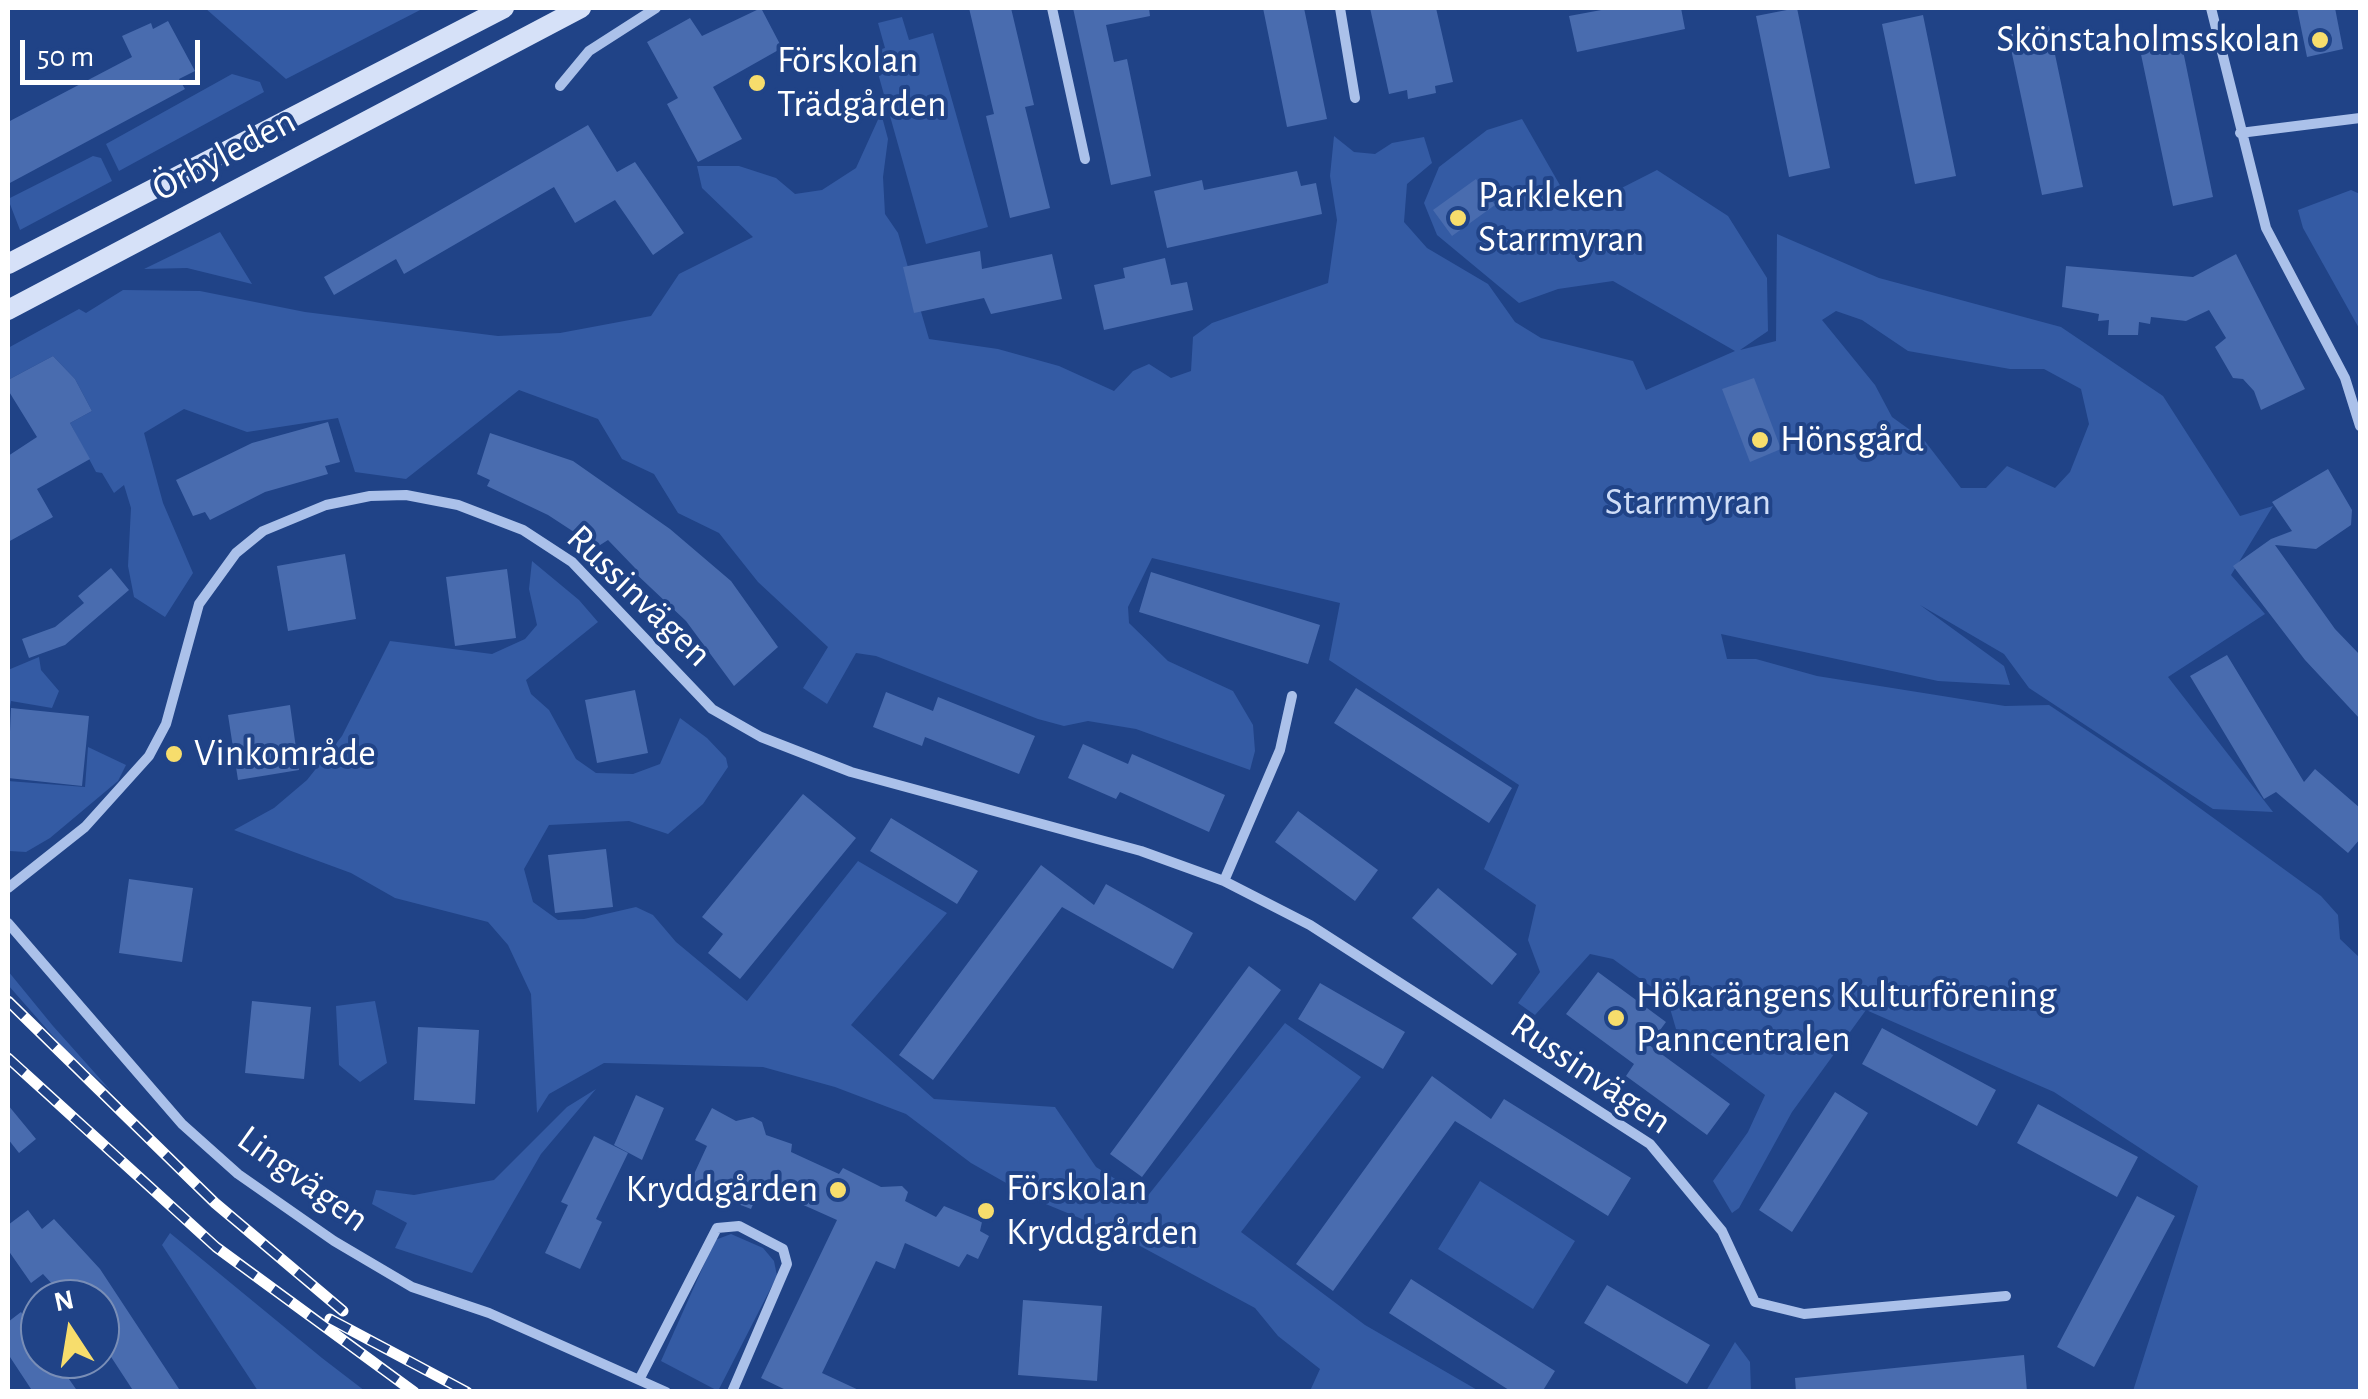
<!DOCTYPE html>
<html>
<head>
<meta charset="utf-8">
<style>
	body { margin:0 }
	#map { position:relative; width:2368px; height:1399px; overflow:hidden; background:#204387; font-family:"Alegreya Sans",sans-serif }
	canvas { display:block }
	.frame { position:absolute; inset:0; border:10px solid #fff; pointer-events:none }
	.north { position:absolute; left:20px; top:1279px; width:100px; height:100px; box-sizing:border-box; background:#204387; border:2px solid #798eb7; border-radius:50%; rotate:348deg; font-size:28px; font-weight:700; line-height:40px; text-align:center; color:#fff }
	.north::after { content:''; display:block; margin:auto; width:35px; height:45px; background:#f7dd6c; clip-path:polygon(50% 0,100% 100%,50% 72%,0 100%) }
	.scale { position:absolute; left:20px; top:40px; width:180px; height:45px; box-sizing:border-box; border:5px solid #fff; border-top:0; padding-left:12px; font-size:30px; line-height:35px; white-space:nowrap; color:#fff; -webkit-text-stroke:8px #204387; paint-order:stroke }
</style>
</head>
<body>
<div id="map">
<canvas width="2368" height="1399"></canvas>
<div class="frame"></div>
<div class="north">N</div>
<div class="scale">50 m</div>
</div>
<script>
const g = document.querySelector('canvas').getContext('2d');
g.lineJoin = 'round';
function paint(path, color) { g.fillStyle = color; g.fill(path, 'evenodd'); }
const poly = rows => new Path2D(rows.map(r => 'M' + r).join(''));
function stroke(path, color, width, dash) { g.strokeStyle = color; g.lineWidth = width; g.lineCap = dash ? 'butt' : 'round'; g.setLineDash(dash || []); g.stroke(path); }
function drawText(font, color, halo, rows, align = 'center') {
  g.font = font + ' "Alegreya Sans",sans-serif'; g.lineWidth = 8; g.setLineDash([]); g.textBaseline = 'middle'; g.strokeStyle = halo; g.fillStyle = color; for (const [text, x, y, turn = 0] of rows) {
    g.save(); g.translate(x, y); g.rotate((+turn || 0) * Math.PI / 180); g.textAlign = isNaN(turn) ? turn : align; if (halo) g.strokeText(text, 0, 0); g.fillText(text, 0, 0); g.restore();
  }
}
const green = poly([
	[205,8,424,8,286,79],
	[902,17,909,40,933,33,988,227,926,244,872,52,885,48,878,23],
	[232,74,260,82,264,92,119,171,106,144],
	[881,113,888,139,883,177,885,214,898,233,929,339,998,349,1059,366,1114,391,1133,371,1149,364,1171,378,1191,371,1193,337,1212,323,1328,283,1337,220,1330,176,1334,136,1354,152,1375,154,1392,143,1424,137,1432,163,1407,184,1404,222,1427,248,1488,284,1515,322,1541,338,1633,361,1646,390,1735,351,1613,281,1558,289,1519,303,1437,235,1424,203,1439,167,1487,130,1522,119,1569,201,1592,203,1657,170,1728,216,1767,278,1768,331,1740,350,1776,341,1777,234,1879,278,2061,327,2163,396,2240,516,2273,506,2231,575,2265,614,2168,677,2273,812,2213,809,2029,688,2004,654,1920,605,2004,666,2010,685,1938,681,1721,634,1727,659,1756,659,1817,676,2005,706,2049,705,2157,777,2321,896,2338,915,2340,939,2360,958,2360,1391,2133,1391,2198,1186,2054,1092,1866,1010,1792,1112,1739,1208,1732,1213,1713,1181,1748,1132,1765,1095,1676,1029,1667,998,1613,959,1590,954,1535,1015,1518,1003,1540,972,1528,940,1536,905,1484,869,1519,785,1329,660,1340,603,1152,558,1128,607,1129,623,1168,661,1233,691,1253,725,1255,751,1250,770,1136,729,1088,721,1064,726,1038,719,876,656,856,653,827,704,803,688,828,647,758,582,719,533,678,513,654,474,622,459,598,419,519,390,406,479,355,472,338,418,247,432,184,409,144,433,163,503,193,573,165,617,134,597,128,566,131,508,124,485,114,493,102,473,96,472,70,423,92,411,75,379,53,356,8,380,8,348,79,309,86,313,123,290,200,291,305,312,498,336,560,333,651,316,679,274,753,237,702,188,697,166,739,166,776,178,795,194,822,190,856,168],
	[1836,311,1862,320,1908,351,2010,369,2044,369,2081,389,2089,424,2070,472,2055,488,2007,466,1986,488,1961,488,1924,440,1892,417,1875,385,1822,320],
	[93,156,101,158,112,181,20,230,8,199],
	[2351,190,2360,194,2360,330,2303,228,2298,210],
	[220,232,252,284,187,268,144,269],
	[532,561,579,600,598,622,526,680,531,694,549,710,576,759,596,773,633,774,660,764,680,718,707,738,726,758,728,767,703,804,668,834,629,821,549,825,524,869,533,902,558,920,584,919,636,907,653,915,676,942,747,1001,858,861,947,913,851,1025,934,1099,1055,1107,1096,1167,1146,1198,1285,1023,1361,1077,1241,1232,1365,1325,1479,1391,1310,1391,1320,1369,1278,1336,1255,1308,1116,1233,1036,1200,971,1163,906,1114,835,1087,763,1067,604,1063,549,1094,537,1113,531,994,508,945,488,922,395,898,351,873,234,830,274,808,307,780,342,736,390,641,492,654,525,639,537,625,529,589],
	[39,657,41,670,59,691,52,708,11,701,8,718,8,670],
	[88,747,126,765,118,781,50,838,26,852,9,851,8,781,85,787],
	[8,971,53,1026,111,1091,67,1052,8,985],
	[375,1001,387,1063,360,1082,339,1065,336,1006],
	[596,1089,541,1154,472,1273,395,1248,407,1223,372,1204,376,1190,414,1195,494,1180,567,1107],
	[1480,1181,1575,1241,1533,1309,1438,1249],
	[170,1233,322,1358,365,1391,258,1391,162,1245],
	[731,1234,763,1248,774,1261,777,1276,718,1391,661,1361,715,1240],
	[1735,1342,1750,1362,1751,1391,1706,1391]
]);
const building = poly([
	[761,8,782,48,713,87,742,139,698,162,667,104,678,98,647,42,690,18,702,36],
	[969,8,1011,8,1034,105,1025,107,1050,208,1010,218,986,116,994,114],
	[1073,8,1149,8,1150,16,1106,25,1114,62,1127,59,1151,176,1111,185],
	[1263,8,1304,8,1327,119,1287,127],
	[1370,8,1436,8,1453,82,1435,86,1436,93,1408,99,1407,90,1389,94],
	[1612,8,1681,8,1685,29,1577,52,1569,16],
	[1797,8,1830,168,1789,177,1756,16],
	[2297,8,2335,8,2343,49,2307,57],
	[1923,15,1956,176,1915,184,1882,24],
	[168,21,195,71,179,79,185,89,8,184,8,122,132,57,122,36,151,23,153,29],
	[2049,26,2083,187,2042,195,2008,35],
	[2180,36,2213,197,2173,206,2139,45],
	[588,125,617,172,635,162,684,233,653,255,615,200,575,223,554,187,404,274,396,259,334,295,324,277],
	[1297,171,1301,186,1316,183,1322,214,1167,248,1154,191,1202,180,1204,190],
	[1476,179,1495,205,1452,236,1433,210],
	[980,251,982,269,1052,254,1062,299,991,314,984,298,914,313,903,267],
	[2236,254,2305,389,2261,410,2254,391,2243,379,2233,378,2215,347,2226,338,2209,310,2186,321,2151,317,2150,324,2139,322,2138,335,2108,335,2109,320,2098,321,2099,314,2062,307,2066,266,2193,277],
	[1165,258,1171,285,1187,282,1193,310,1104,330,1094,285,1125,278,1123,268],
	[53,356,75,379,92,411,70,423,90,459,37,489,53,517,8,542,8,456,37,437,8,390,8,380],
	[1754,378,1781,449,1750,462,1722,389],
	[328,422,340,462,325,466,328,474,265,492,210,520,205,512,193,516,176,480,252,443],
	[490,433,573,461,670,529,731,581,778,647,734,686,686,621,632,570,635,568,608,540,597,547,548,515,487,486,490,480,477,474],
	[2328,469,2352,510,2351,525,2316,549,2275,545,2335,629,2360,655,2360,719,2305,660,2233,566,2271,539,2292,531,2272,502],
	[345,554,356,619,288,631,277,566],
	[111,568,129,590,65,645,29,658,22,639,55,627,84,603,78,596],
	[507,569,516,638,455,646,446,577],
	[1151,572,1320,625,1308,664,1139,612],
	[2227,655,2304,782,2315,769,2360,808,2360,839,2348,853,2276,792,2264,799,2190,676],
	[1356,688,1512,788,1489,823,1334,723],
	[635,690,648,753,597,763,585,700],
	[886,692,933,711,938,697,1035,736,1019,774,925,737,922,746,873,727],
	[290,705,299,770,238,780,228,715],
	[11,708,89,716,82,786,8,778],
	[1083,744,1128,764,1132,754,1225,795,1209,832,1120,792,1116,799,1068,778],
	[803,794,856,838,740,979,708,953,723,934,702,917],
	[1298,811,1378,870,1355,901,1275,842],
	[891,818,978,871,957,904,870,851],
	[606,849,613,907,555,913,548,855],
	[1041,865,1094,905,1106,884,1193,933,1173,969,1062,907,933,1080,899,1055],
	[129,879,193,888,182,962,119,953],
	[1438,888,1517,954,1492,985,1412,918],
	[1249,966,1281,990,1142,1177,1110,1154],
	[1598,972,1666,1022,1649,1045,1730,1104,1707,1135,1626,1076,1634,1064,1566,1014],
	[1320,983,1405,1032,1383,1069,1298,1019],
	[252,1001,311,1007,304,1079,245,1073],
	[418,1027,479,1030,475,1104,414,1100],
	[1882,1028,1996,1090,1977,1126,1862,1064],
	[1432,1076,1491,1119,1504,1099,1631,1178,1608,1216,1455,1121,1333,1291,1296,1264],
	[1835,1092,1868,1113,1792,1232,1759,1210],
	[636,1095,664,1108,642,1160,614,1145],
	[2038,1104,2138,1157,2117,1197,2017,1143],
	[8,1105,36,1139,19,1153,8,1139],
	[712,1108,736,1121,753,1117,762,1122,766,1135,792,1144,791,1152,839,1174,843,1168,881,1187,902,1186,908,1192,905,1201,936,1217,944,1206,982,1222,980,1231,989,1236,978,1259,967,1254,959,1267,905,1243,895,1269,876,1261,822,1373,863,1392,790,1392,761,1378,837,1220,761,1186,751,1209,689,1185,707,1146,695,1140],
	[594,1136,628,1153,596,1219,602,1222,580,1269,545,1253,568,1205,561,1202],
	[2137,1196,2175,1216,2094,1367,2057,1347],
	[28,1210,42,1229,54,1219,100,1269,181,1392,134,1392,100,1340,100,1299,66,1299,43,1274,31,1283,8,1250,8,1225],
	[1411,1279,1555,1371,1542,1392,1512,1392,1389,1313],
	[1607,1285,1710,1345,1687,1384,1584,1323],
	[1023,1300,1102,1306,1097,1381,1018,1375],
	[21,1312,40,1339,40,1359,55,1359,78,1392,33,1392,8,1354,8,1322],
	[2024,1355,2027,1392,1796,1392,1795,1378]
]);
const minor = poly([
	[1052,8,1085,159],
	[1340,8,1355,98],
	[2211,8,2266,228,2345,378,2360,426],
	[560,86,589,51,656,8],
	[2240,133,2360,118],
	[1224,881,1280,750,1292,696],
	[8,888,85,827,149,756,166,724,199,604,236,553,263,531,326,505,370,496,406,495,458,505,523,530,572,562,712,709,761,737,851,772,1141,851,1224,881,1310,925,1650,1144,1722,1231,1755,1302,1804,1314,2006,1296],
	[8,923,182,1124,238,1174,334,1241,412,1287,489,1313,666,1392],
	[640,1378,717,1228,739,1226,783,1249,787,1264,732,1392]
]);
const secondary = poly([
	[8,264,504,8],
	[8,310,581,8]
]);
const rail = poly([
	[8,1001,215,1203,343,1311],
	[8,1058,216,1247,414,1392],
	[330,1319,467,1392]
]);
const markers = [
	[2320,40,10,"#f7dd6c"],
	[757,83,10,"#f7dd6c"],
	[1458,218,10,"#f7dd6c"],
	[1760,440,10,"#f7dd6c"],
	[174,754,10,"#f7dd6c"],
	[1616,1018,10,"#f7dd6c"],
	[838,1190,10,"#f7dd6c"],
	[986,1211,10,"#f7dd6c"]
];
const poiNames = [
	["Skönstaholmsskolan",2300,40,"right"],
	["Förskolan",777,61],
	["Trädgården",777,105],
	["Parkleken",1478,196],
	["Starrmyran",1478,240],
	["Hönsgård",1780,440],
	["Vinkområde",194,754],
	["Hökarängens Kulturförening",1636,996],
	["Panncentralen",1636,1040],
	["Förskolan",1006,1189],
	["Kryddgården",1006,1233],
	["Kryddgården",818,1190,"right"]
];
const streetNames = [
	["Örbyleden",224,155,-28],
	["Russinvägen",639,596,44],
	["Russinvägen",1591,1074,34],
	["Lingvägen",303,1179,36]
];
const parkNames = [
	["Starrmyran",1688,503]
];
paint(green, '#345ba4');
paint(building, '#496caf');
stroke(minor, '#abc1ea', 10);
stroke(secondary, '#d6e1f8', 20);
stroke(rail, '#fff', 11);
stroke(rail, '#204387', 8, [22]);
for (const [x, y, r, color] of markers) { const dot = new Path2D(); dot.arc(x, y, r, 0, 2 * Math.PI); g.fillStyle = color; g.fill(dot); stroke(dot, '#204387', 4); }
drawText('38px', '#fff', '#204387', poiNames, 'left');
drawText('38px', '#fff', '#204387', streetNames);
drawText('38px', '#cfddf7', '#204387', parkNames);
</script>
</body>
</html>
